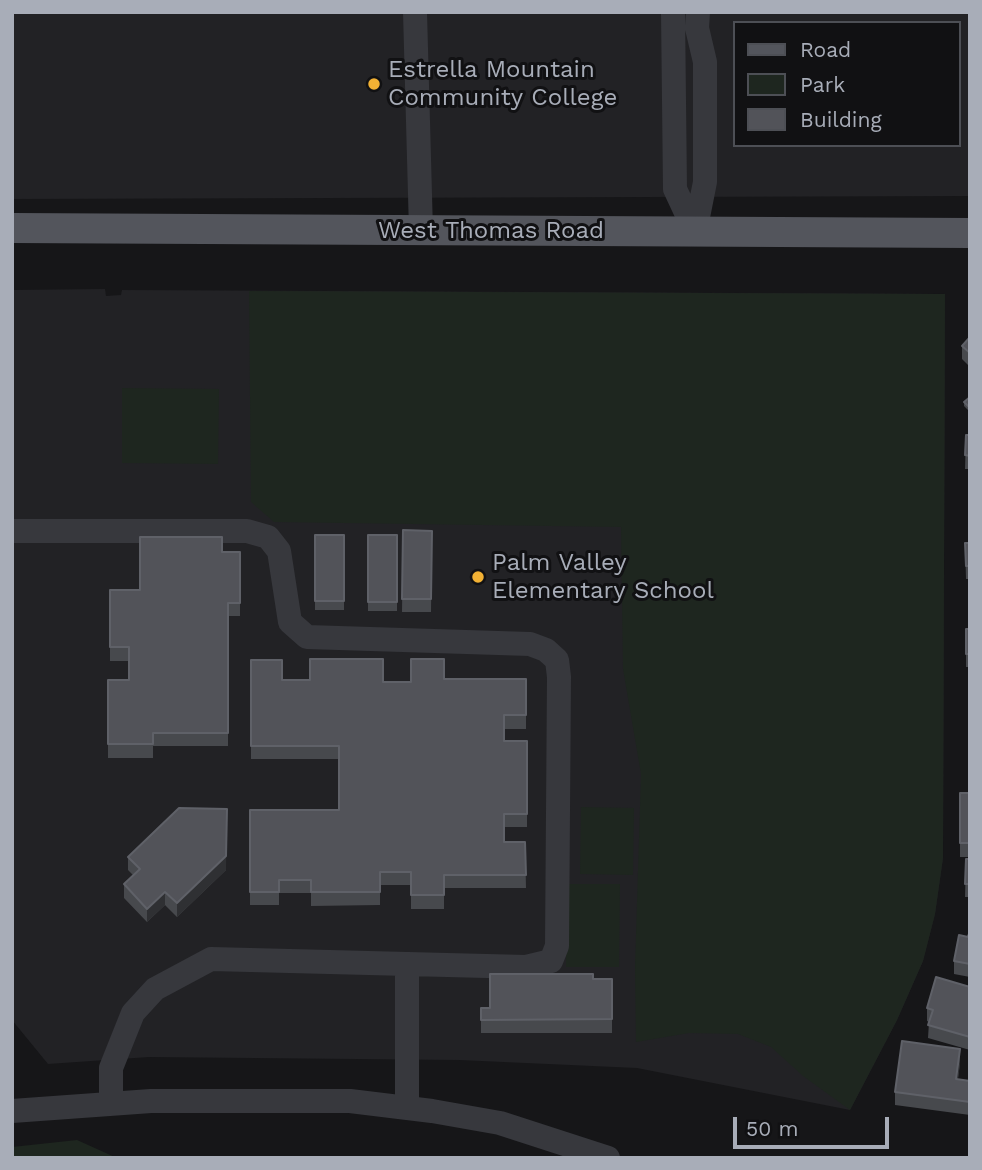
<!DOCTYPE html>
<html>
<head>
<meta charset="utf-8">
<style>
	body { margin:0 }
	#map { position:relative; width:982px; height:1170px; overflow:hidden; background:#161618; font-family:"Work Sans",sans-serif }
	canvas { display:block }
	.frame { position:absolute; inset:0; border:14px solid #a8adb8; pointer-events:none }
	.legend { position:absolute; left:733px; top:21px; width:228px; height:126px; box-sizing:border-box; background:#111113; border:2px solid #4d4f55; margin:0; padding:9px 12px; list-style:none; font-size:21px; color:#a8adb8 }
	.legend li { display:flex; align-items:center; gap:14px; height:35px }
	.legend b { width:35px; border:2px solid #4d4f55 }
	.scale { position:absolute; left:733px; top:1117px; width:156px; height:32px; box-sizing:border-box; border:4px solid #a8adb8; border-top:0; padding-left:9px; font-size:21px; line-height:24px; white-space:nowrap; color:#a8adb8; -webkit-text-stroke:5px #111113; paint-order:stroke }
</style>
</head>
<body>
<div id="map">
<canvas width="982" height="1170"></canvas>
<div class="frame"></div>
<ul class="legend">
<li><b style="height:9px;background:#53555c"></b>Road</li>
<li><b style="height:19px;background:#1e261f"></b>Park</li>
<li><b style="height:19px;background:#525359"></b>Building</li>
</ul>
<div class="scale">50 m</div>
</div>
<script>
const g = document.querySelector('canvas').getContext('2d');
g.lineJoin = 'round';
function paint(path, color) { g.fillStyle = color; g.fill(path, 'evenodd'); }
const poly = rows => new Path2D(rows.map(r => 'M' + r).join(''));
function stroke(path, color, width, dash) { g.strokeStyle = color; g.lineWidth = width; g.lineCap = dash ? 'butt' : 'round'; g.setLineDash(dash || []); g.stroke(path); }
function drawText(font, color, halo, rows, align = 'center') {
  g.font = font + ' "Work Sans",sans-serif'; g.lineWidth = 6; g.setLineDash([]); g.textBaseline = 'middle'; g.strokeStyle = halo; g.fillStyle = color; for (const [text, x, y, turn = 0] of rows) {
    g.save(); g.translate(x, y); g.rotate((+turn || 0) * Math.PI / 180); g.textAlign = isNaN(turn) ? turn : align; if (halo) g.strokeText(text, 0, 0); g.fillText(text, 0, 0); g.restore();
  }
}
const built = poly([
	[12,12,970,12,970,196,12,199],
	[735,23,959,23,959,145,735,145],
	[105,289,106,296,121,295,122,290,945,294,943,858,935,914,923,961,897,1020,850,1110,637,1068,459,1060,149,1057,48,1064,12,1020,12,290]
]);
const green = poly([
	[249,291,945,294,943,858,935,914,923,961,897,1020,850,1110,803,1076,771,1047,738,1034,689,1033,636,1042,635,967,641,774,623,669,621,527,274,522,251,502],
	[122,388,219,389,218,464,122,463],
	[581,807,634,808,633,875,580,874],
	[566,884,620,884,619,967,566,967],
	[77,1140,117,1158,12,1158,12,1147]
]);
const minor = poly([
	[415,12,421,231],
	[673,12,675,189,695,232],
	[695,232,705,182,705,62,697,28,698,12],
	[12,531,247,531,268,537,279,551,290,622,307,637,530,644,546,650,557,660,559,677,557,946,551,961,526,967,211,959,155,989,133,1013,111,1068,111,1104],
	[407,964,407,1108],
	[12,1111,151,1101,350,1101,432,1111,500,1123,608,1158]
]);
const major = poly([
	[12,228,970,233]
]);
const wall = poly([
	[970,337,970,367,962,359,962,346],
	[970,397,970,412,964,406,964,402],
	[966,435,970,435,970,469,965,469],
	[403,530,432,531,431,612,402,612],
	[315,535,344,535,344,610,315,610],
	[368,535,397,535,397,611,368,611],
	[965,543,970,543,970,579,966,579],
	[222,552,240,552,240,616,228,616,228,746,153,746,153,758,108,758,108,680,129,680,129,661,110,661,110,590,140,590],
	[966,629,970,629,970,667,966,667],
	[251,660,282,680,411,682,444,679,526,679,526,729,504,729,504,741,527,741,527,827,504,827,504,842,525,842,526,888,444,888,444,909,411,909,411,885,380,885,380,905,311,906,311,893,279,893,279,905,250,905,250,810,339,810,339,759,251,759],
	[960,793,970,793,970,857,960,857],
	[128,857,226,870,177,917,165,905,147,922,124,898,124,884,133,875,128,870],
	[966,859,970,859,970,897,965,897],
	[970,930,970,977,954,974,954,961,968,937],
	[593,979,612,979,612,1033,481,1033,481,1008,490,1008],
	[970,987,970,1050,928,1038,929,1022,927,1021,927,1008],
	[960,1063,958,1079,970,1081,970,1115,895,1105,895,1092]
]);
const shadedWall = poly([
	[227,809,226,870,177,917,177,903],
	[165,892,165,905,147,922,147,909],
	[960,1049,960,1063,956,1092,956,1079]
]);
const building = poly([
	[970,337,970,353,962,346,970,337],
	[970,397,970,408,964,402,970,397],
	[966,435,970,435,970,456,965,455,966,435],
	[403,530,432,531,431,599,402,599,403,530],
	[315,535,344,535,344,601,315,601,315,535],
	[368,535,397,535,397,602,368,602,368,535],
	[140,537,222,537,222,552,240,552,240,603,228,603,228,733,153,733,153,744,108,744,108,680,129,680,129,647,110,647,110,590,140,590,140,537],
	[965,543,970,543,970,566,966,566,965,543],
	[966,629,970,629,970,654,966,654,966,629],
	[310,659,383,659,383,682,411,682,411,659,444,659,444,679,526,679,526,715,504,715,504,741,527,741,527,814,504,814,504,842,525,842,526,875,444,875,444,895,411,895,411,872,380,872,380,892,311,892,311,880,279,880,279,892,250,892,250,810,339,810,339,746,251,746,251,660,282,660,282,680,310,680,310,659],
	[960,793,970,793,970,843,960,843,960,793],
	[179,808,227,809,226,856,177,903,165,892,147,909,124,884,140,869,128,857,179,808],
	[966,859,970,859,970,884,965,884,966,859],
	[970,930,970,964,954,961,959,935,968,937,970,930],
	[490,974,593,974,593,979,612,979,612,1019,481,1020,481,1008,490,1008,490,974],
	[936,977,970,987,970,1037,928,1025,933,1010,927,1008,936,977],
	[902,1041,960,1049,956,1079,970,1081,970,1102,895,1092,902,1041]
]);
const markers = [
	[374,84,7,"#f2b134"],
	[478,577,7,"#f2b134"]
];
const poiNames = [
	["Estrella Mountain",388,70],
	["Community College",388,98],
	["Palm Valley",492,563],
	["Elementary School",492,591]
];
const streetNames = [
	["West Thomas Road",491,231]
];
paint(built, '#222225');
paint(green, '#1e261f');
stroke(minor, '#37383d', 24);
stroke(major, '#53555c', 30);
paint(wall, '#47494d');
paint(shadedWall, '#2f3033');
paint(building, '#525359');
stroke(building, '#5f6168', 2);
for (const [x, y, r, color] of markers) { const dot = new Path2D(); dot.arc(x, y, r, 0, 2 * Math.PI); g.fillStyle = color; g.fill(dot); stroke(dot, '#111113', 2.5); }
drawText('24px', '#a8adb8', '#111113', poiNames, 'left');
drawText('24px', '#a8adb8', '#111113', streetNames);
</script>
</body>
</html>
